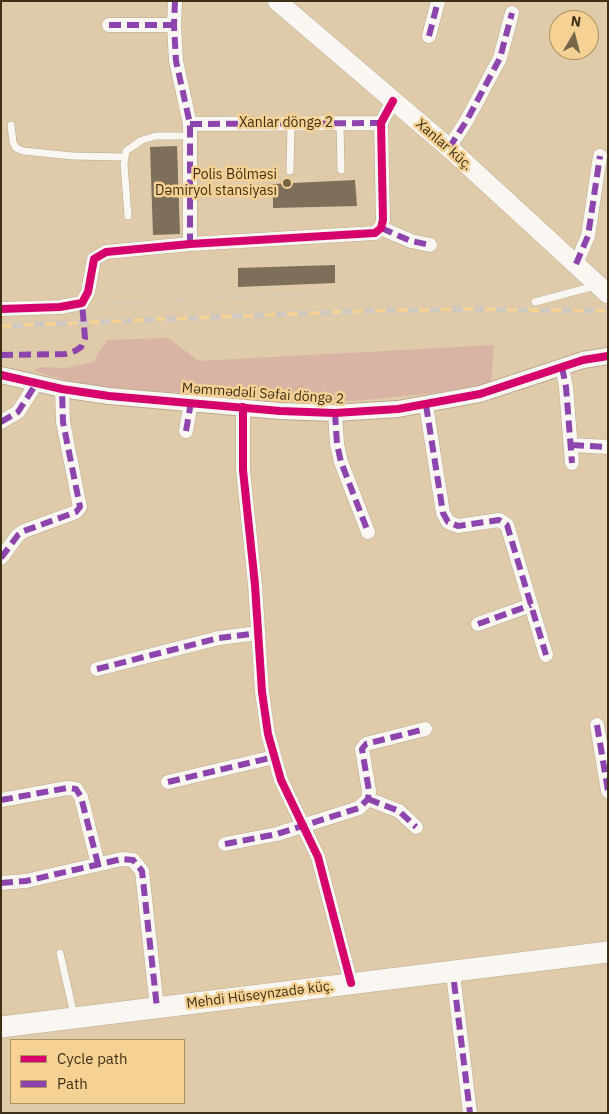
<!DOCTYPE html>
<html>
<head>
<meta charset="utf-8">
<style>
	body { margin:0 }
	#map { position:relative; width:609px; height:1114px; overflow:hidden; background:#dfcba9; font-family:"IBM Plex Sans",sans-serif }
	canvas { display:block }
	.frame { position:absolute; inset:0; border:2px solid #3e3017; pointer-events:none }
	.legend { position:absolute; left:10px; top:1039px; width:175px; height:65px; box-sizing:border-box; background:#f5d193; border:1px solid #ac9161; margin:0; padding:6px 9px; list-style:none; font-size:15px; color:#3e3017 }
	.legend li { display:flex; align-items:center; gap:10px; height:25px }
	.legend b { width:25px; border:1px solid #ac9161 }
	.north { position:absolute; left:549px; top:10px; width:50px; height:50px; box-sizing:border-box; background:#f5d193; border:1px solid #ac9161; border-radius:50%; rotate:8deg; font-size:14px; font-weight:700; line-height:20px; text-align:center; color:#3e3017 }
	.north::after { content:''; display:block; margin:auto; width:18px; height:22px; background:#76664a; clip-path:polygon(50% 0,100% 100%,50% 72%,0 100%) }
</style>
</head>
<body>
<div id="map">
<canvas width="609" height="1114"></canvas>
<div class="frame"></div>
<ul class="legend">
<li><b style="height:6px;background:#d6006c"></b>Cycle path</li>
<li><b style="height:6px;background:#8e44ad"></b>Path</li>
</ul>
<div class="north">N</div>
</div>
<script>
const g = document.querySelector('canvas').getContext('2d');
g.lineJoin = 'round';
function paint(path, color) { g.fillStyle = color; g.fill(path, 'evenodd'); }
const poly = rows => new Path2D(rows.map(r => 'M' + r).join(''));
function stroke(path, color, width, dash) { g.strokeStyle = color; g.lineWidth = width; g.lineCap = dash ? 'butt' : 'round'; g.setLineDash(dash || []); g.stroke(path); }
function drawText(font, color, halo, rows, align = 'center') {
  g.font = font + ' "IBM Plex Sans",sans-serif'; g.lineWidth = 5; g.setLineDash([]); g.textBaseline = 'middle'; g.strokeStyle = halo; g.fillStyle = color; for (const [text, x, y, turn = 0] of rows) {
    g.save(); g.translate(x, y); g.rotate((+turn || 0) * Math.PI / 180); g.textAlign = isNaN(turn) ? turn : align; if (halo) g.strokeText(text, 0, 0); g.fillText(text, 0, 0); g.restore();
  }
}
const green = poly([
	[168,338,199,361,494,345,491,383,434,393,356,401,283,400,86,386,34,371,39,367,66,368,93,362,107,340]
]);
const building = poly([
	[177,146,180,234,153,235,150,147],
	[355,180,357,206,273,208,273,184],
	[335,265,335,283,238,287,238,268]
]);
const path = poly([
	[97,304,333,292]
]);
const service = poly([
	[340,123,341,170],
	[11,125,13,142,16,148,23,151,73,156,124,157],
	[290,171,291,123],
	[128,216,124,164,126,151,142,140,156,136,190,136],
	[535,302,595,286],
	[60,953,74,1015]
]);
const minor = poly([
	[175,1,174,25,176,61,190,124,190,244],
	[109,25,174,25],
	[429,36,438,1],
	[190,124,381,123],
	[449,148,467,120,500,58,512,13],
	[381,228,411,241,430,245],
	[576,264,588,236,600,156],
	[1,309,60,307,82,303,88,292,94,259,106,252,190,244,375,233,381,228,383,220,381,123,393,101],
	[562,367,566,387,572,463],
	[426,405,443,513,448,522,458,526,499,520,507,525,546,655],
	[243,407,243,470,255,585,262,692,268,734,281,780,318,857,351,983],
	[335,413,337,444,341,462,368,532],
	[1,422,18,412,36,384],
	[186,431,191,402],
	[572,445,608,447],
	[1,558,18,535,24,531,76,512,80,507,63,422,62,389],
	[478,624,531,605],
	[97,669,219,638,258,633],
	[597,725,608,791],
	[168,782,274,757],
	[368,799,399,811,416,827],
	[1,800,67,788,76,789,81,797,98,864],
	[225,844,277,834,359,808,368,799,369,791,362,749,366,744,425,729],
	[1,883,26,881,122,859,133,860,142,871,157,1008],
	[454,982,470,1113]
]);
const tertiary = poly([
	[1,375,62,389,109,396,280,411,335,413,398,409,480,394,583,360,608,356]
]);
const secondary = poly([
	[277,1,449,148,608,294]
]);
const primary = poly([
	[1,1027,608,952]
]);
const rail = poly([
	[1,326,362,311,461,309,608,311]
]);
const quiet = poly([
	[175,1,174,25,176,61,190,124,190,244],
	[109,25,174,25],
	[429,36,438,1],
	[190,124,381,123],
	[449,148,467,120,500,58,512,13],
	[381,228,411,241,430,245],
	[576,264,588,236,600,156],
	[1,355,65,354,75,351,81,347,85,338,82,303],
	[562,367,566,387,572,463],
	[426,405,443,513,448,522,458,526,499,520,507,525,546,655],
	[335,413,337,444,341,462,368,532],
	[1,422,18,412,36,384],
	[186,431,191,402],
	[572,445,608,447],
	[1,558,18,535,24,531,76,512,80,507,63,422,62,389],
	[478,624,531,605],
	[97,669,219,638,258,633],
	[597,725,608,791],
	[168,782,274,757],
	[368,799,399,811,416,827],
	[1,800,67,788,76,789,81,797,98,864],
	[225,844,277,834,359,808,368,799,369,791,362,749,366,744,425,729],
	[1,883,26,881,122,859,133,860,142,871,157,1008],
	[454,982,470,1113]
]);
const cycleway = poly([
	[1,309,60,307,82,303,88,292,94,259,106,252,190,244,375,233,381,228,383,220,381,123,393,101],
	[1,375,62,389,109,396,280,411,335,413,398,409,480,394,583,360,608,356],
	[243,407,243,470,255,585,262,692,268,734,281,780,318,857,351,983]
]);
const markers = [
	[287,183,5,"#76664a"]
];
const streetNames = [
	["Xanlar döngə 2",286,123],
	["Xanlar küç.",444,145,41],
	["Məmmədəli Səfai döngə 2",263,394,4],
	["Mehdi Hüseynzadə küç.",260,995,-7]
];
const poiNames = [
	["Polis Bölməsi",277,175],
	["Dəmiryol stansiyası",277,191]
];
paint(green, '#d9b4a4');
paint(building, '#7d6f5a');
stroke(service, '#b9aa8f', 8);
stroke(minor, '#b9aa8f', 15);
stroke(tertiary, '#b9aa8f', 18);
stroke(secondary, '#b9aa8f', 20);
stroke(primary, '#b9aa8f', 22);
stroke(path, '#cfc8be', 2, [2.5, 2.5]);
stroke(service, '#faf7f2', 7);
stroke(minor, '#faf7f2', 14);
stroke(tertiary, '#faf7f2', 16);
stroke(secondary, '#faf7f2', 19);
stroke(primary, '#faf7f2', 21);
stroke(rail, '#cfc9bf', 5.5);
stroke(rail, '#f5d193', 4, [11]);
stroke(quiet, '#8e44ad', 6, [12, 6]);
stroke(cycleway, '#d6006c', 8);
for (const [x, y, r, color] of markers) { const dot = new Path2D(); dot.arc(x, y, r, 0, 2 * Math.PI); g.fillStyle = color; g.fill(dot); stroke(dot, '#f5d193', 2); }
drawText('14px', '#3e3017', '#f5d193', streetNames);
drawText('14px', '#3e3017', '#f5d193', poiNames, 'right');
</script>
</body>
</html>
